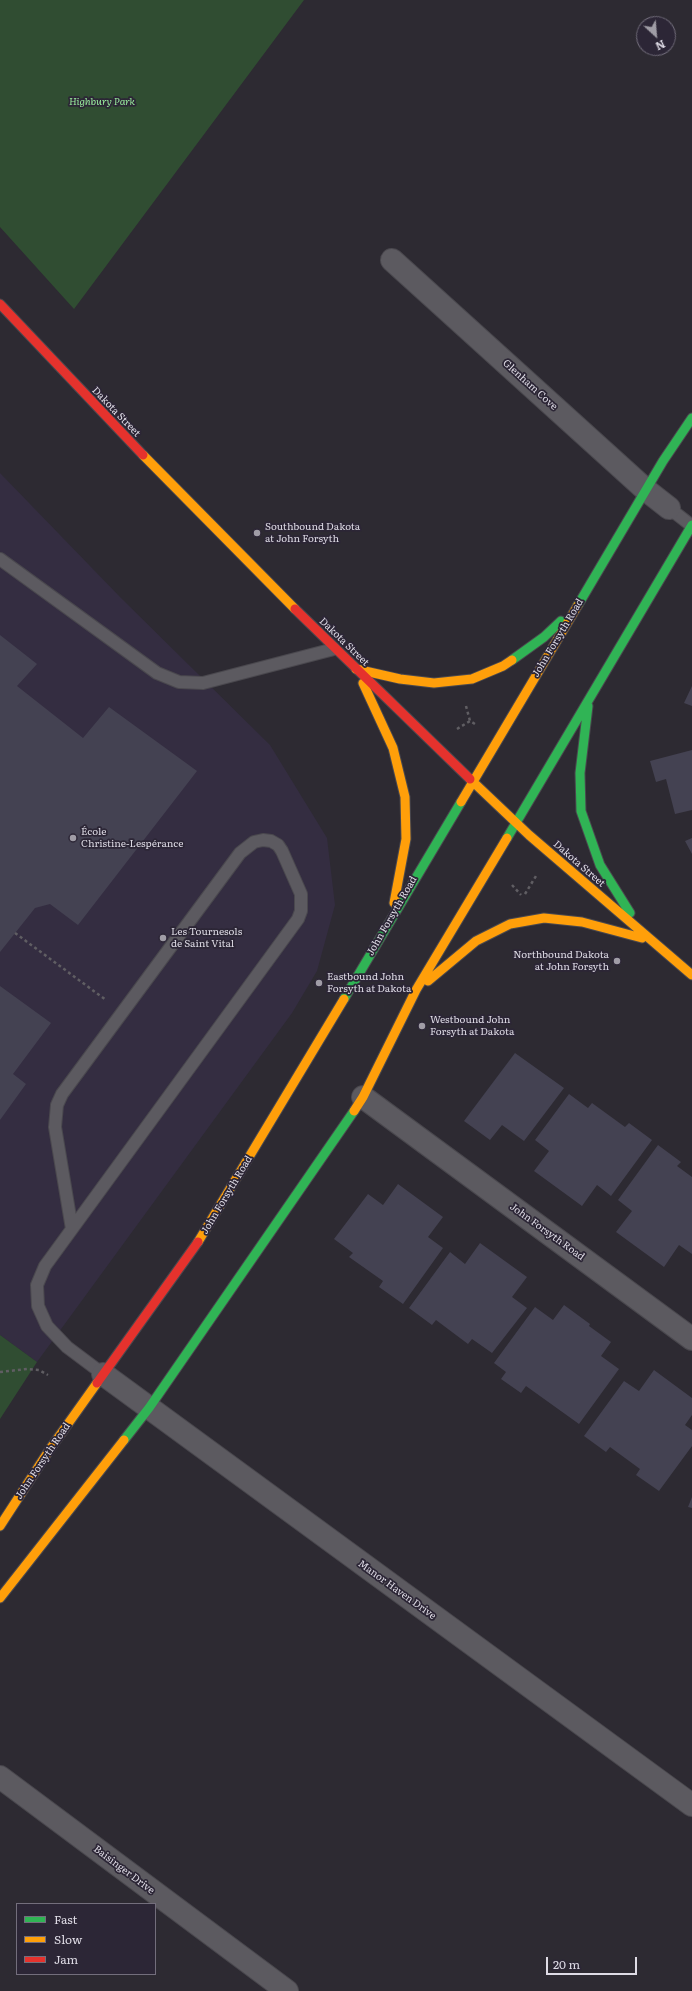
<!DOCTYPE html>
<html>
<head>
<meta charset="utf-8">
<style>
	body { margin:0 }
	#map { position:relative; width:692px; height:1991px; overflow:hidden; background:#2d2a32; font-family:Literata,serif }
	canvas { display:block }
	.legend { position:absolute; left:16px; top:1903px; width:140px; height:72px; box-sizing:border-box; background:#2c2636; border:1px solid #736e7c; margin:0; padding:5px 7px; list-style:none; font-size:12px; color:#dedbe5 }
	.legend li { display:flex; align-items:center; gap:8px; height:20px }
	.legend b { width:20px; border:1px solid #736e7c }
	.north { position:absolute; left:636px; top:16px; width:40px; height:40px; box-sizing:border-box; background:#2c2636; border:1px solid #736e7c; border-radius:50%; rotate:154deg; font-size:11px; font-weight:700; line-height:16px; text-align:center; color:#dedbe5 }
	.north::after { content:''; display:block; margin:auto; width:14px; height:18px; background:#a09da6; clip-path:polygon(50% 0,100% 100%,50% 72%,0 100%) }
	.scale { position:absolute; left:546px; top:1957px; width:91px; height:18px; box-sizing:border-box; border:2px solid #dedbe5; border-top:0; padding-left:5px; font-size:12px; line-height:14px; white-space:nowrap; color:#dedbe5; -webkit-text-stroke:3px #2c2636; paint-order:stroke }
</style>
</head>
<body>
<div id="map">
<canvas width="692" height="1991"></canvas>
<ul class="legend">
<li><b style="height:5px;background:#30b455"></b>Fast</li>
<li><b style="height:5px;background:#ff9f0a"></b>Slow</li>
<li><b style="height:5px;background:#e5322d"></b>Jam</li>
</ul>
<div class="north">N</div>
<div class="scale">20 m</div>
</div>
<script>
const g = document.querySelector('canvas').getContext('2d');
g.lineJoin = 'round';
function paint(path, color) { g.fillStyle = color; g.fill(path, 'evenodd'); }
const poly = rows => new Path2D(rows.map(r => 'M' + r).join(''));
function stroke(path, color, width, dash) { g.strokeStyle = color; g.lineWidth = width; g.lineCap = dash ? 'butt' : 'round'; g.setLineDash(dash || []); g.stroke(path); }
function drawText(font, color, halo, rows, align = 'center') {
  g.font = font + ' Literata,serif'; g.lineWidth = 3.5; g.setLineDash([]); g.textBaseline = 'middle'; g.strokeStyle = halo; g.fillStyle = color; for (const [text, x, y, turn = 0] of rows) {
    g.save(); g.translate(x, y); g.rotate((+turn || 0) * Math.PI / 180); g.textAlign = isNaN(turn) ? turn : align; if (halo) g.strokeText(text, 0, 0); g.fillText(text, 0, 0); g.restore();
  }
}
const built = poly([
	[0,473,120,597,270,745,327,838,335,905,317,971,292,1013,37,1362,0,1335]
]);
const green = poly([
	[0,0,304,0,74,309,0,227],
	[0,1335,37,1362,0,1419]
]);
const building = poly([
	[0,635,37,664,17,686,83,738,109,707,197,771,78,925,50,904,35,908,0,952],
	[692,686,692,706,684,703],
	[692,750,692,810,675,814,666,779,656,782,650,761],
	[692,838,692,854,685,841],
	[0,986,51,1023,13,1074,26,1084,0,1120],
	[515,1053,564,1088,524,1141,502,1125,490,1140,464,1121],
	[569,1094,588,1108,592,1103,625,1127,629,1123,652,1140,611,1196,597,1185,582,1206,534,1171,549,1151,535,1140],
	[658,1145,681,1162,677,1166,692,1177,692,1254,679,1245,664,1267,616,1232,632,1211,618,1200],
	[398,1184,443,1217,428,1237,443,1248,403,1304,379,1287,383,1281,349,1257,353,1253,334,1239,368,1194,383,1205],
	[480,1243,527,1277,512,1297,527,1308,492,1353,472,1339,468,1344,436,1320,432,1325,409,1308,450,1252,465,1264],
	[564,1305,590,1324,589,1326,611,1342,601,1356,619,1369,579,1424,526,1386,521,1393,501,1379,506,1372,494,1363,535,1307,553,1320],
	[654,1370,692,1398,692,1415,685,1425,692,1430,692,1446,659,1491,636,1475,640,1469,610,1447,606,1452,584,1436,624,1381,639,1391],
	[692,1497,692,1508,688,1507]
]);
const path = poly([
	[466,706,470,721],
	[457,729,470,721,475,724],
	[512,885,521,895],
	[525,894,536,876],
	[15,933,106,1000],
	[0,1372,27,1369,39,1370,48,1375]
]);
const lane = poly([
	[669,508,692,526],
	[0,559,157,673,179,682,203,683,334,649],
	[72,1229,55,1127,57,1105,62,1094,240,853,254,842,263,840,271,841,278,845,282,851,301,894,301,911,298,919,45,1266,37,1285,38,1306,47,1326,67,1347,103,1374]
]);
const street = poly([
	[392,260,646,490,669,508],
	[363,1097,692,1339],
	[103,1374,692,1805],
	[0,1777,287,1991]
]);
const fast = poly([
	[578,605,663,461,692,418],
	[512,660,544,637,561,621],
	[588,706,580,773,581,811,600,865,630,913],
	[507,838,692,525],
	[344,999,461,802],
	[124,1440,149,1408,354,1111]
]);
const slow = poly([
	[143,455,295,609],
	[356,669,400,679,434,683,472,679,503,666,512,660],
	[363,683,393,748,405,797,406,839,394,903],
	[470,779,529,835,692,975],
	[461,802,578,605],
	[428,981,476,941,510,924,544,918,582,922,642,938],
	[354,1111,363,1097,416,990,507,838],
	[198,1242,344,999],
	[0,1526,50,1449,97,1383],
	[0,1598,124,1440]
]);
const jam = poly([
	[0,304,143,455],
	[295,609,470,779],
	[97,1383,198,1242]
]);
const markers = [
	[257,533,4,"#a09da6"],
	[73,838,4,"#a09da6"],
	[163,938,4,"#a09da6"],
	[617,961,4,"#a09da6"],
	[319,983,4,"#a09da6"],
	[422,1026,4,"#a09da6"]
];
const parkNames = [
	["Highbury Park",102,102]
];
const streetNames = [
	["Glenham Cove",530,385,42],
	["Dakota Street",116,412,46],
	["John Forsyth Road",558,638,-59],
	["Dakota Street",344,642,44],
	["Dakota Street",579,864,41],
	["John Forsyth Road",392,916,-60],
	["John Forsyth Road",227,1195,-59],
	["John Forsyth Road",547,1232,36],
	["John Forsyth Road",43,1461,-56],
	["Manor Haven Drive",397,1590,36],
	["Baisinger Drive",124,1870,37]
];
const poiNames = [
	["Southbound Dakota",265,527],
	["at John Forsyth",265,539],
	["École",81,832],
	["Christine-Lespérance",81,844],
	["Les Tournesols",171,932],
	["de Saint Vital",171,944],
	["Northbound Dakota",609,955,"right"],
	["at John Forsyth",609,967,"right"],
	["Eastbound John",327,977],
	["Forsyth at Dakota",327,989],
	["Westbound John",430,1020],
	["Forsyth at Dakota",430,1032]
];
paint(built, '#342d41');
paint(green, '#304d32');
paint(building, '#444252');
stroke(lane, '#4a484e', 14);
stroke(street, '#4a484e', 24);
stroke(fast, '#4a484e', 11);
stroke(slow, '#4a484e', 11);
stroke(jam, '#4a484e', 11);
stroke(path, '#605e63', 2.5, [3, 3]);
stroke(lane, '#5c5a60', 12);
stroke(street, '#5c5a60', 22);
stroke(fast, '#30b455', 9);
stroke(slow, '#ff9f0a', 9);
stroke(jam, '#e5322d', 9);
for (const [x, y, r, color] of markers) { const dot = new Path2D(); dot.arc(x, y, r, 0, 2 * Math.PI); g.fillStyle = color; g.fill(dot); stroke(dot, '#2c2636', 1.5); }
drawText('italic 10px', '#9aef9e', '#2c2636', parkNames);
drawText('10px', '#dedbe5', '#2c2636', streetNames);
drawText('10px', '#dedbe5', '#2c2636', poiNames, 'left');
</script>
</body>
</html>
